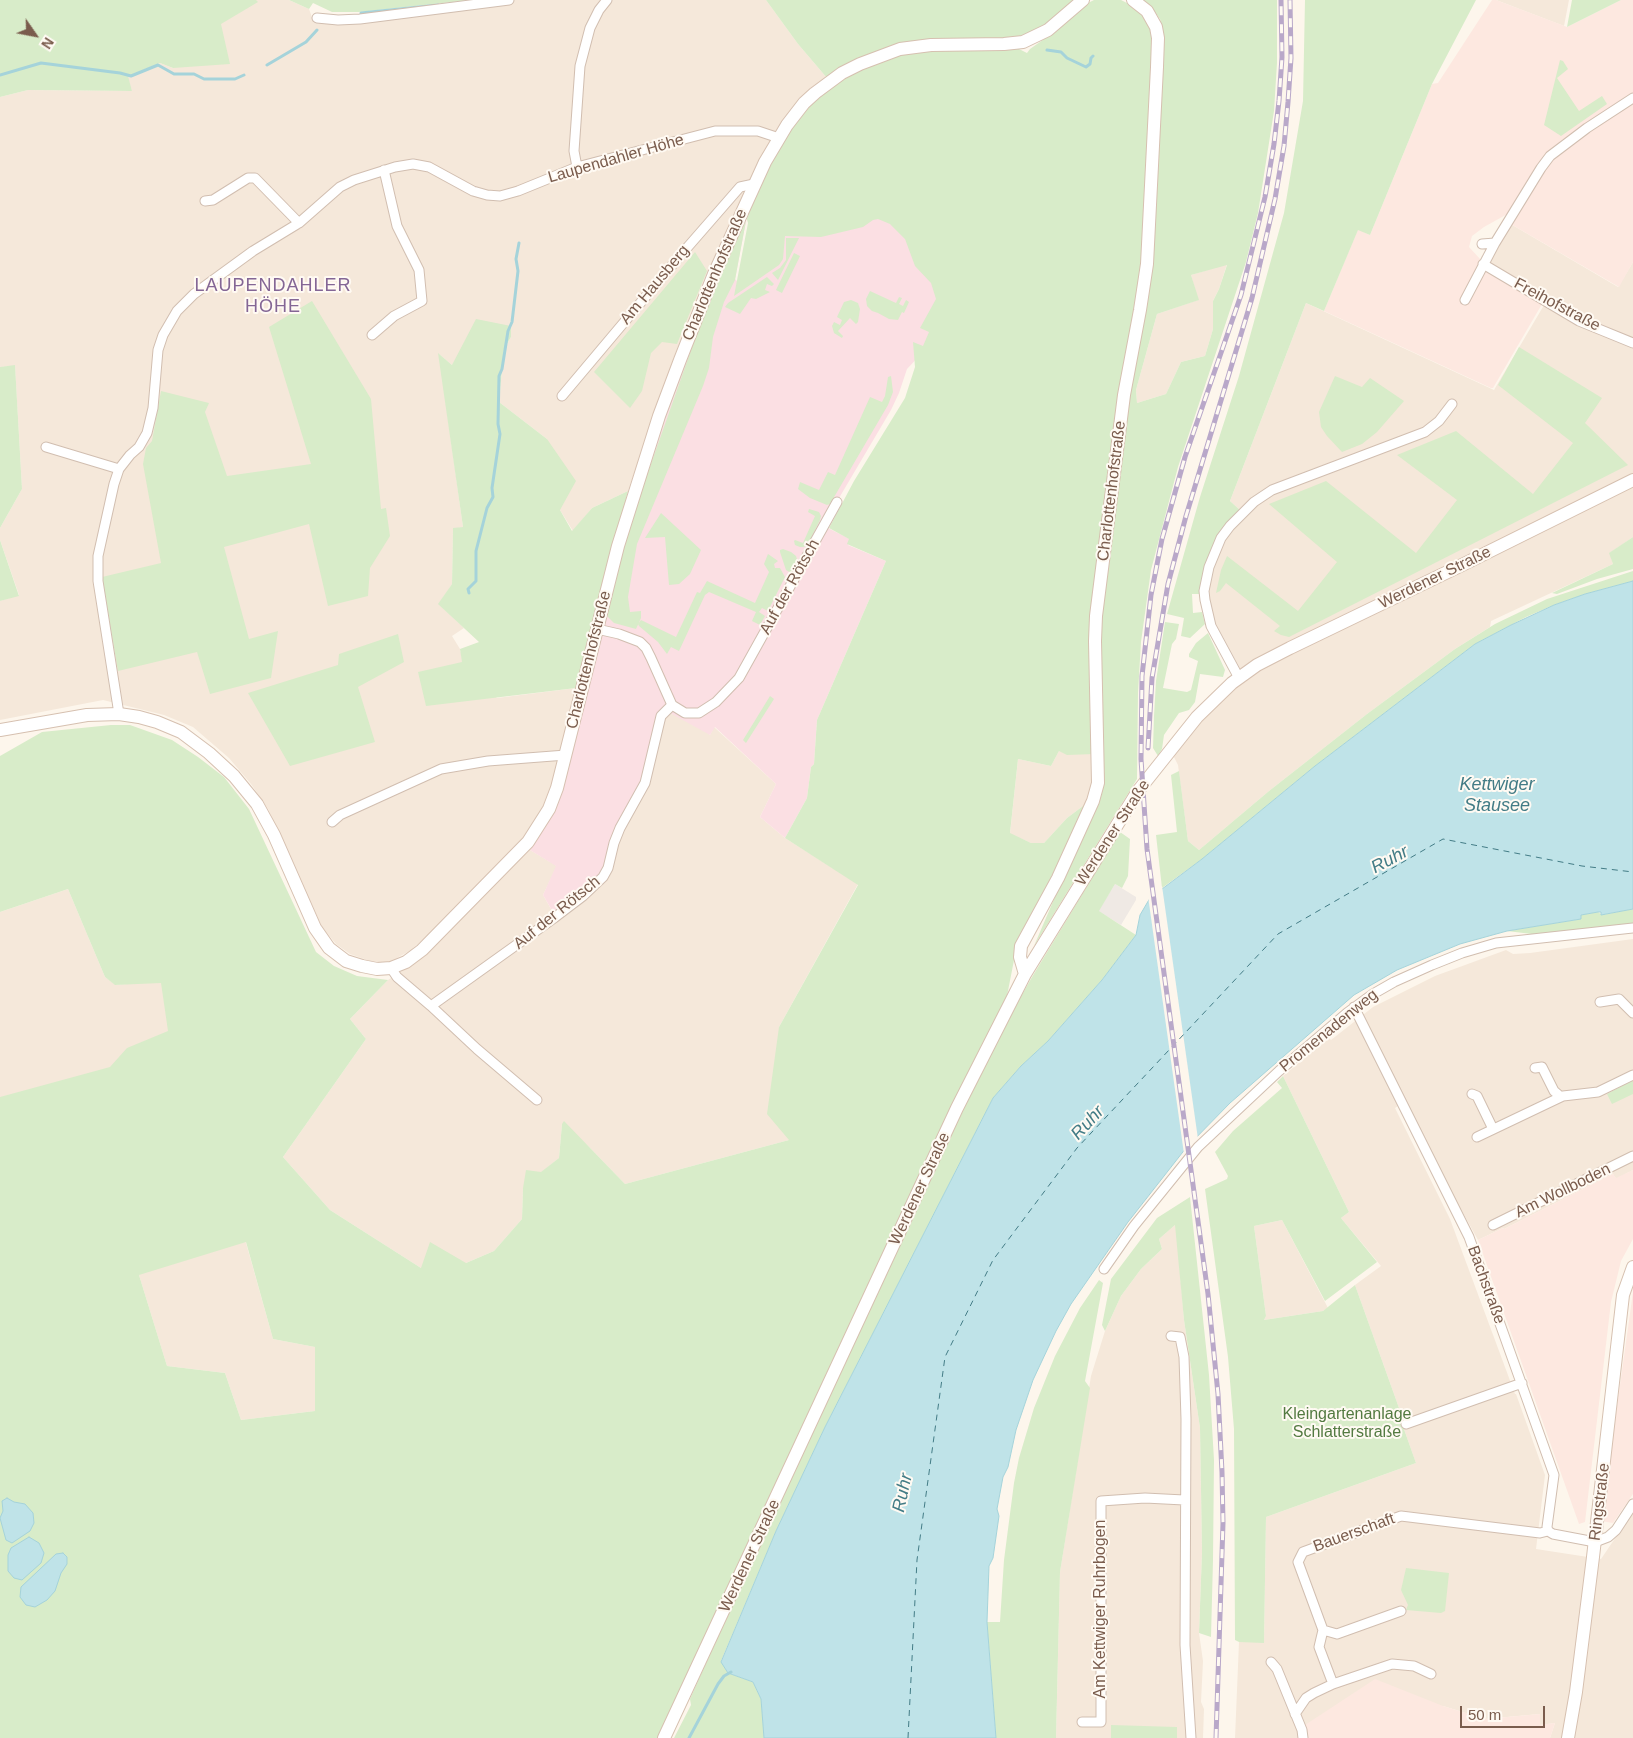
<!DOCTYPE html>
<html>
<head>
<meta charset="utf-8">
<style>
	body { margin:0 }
	#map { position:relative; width:1633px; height:1738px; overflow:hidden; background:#fdf6ec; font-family:Helvetica,sans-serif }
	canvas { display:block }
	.north { position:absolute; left:10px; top:10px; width:50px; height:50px; -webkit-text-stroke:4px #fffaf3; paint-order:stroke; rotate:123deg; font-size:14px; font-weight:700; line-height:20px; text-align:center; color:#7a5c4d }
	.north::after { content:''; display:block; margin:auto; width:18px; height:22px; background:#7a5c4d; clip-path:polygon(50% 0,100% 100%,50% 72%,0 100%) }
	.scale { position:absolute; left:1460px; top:1706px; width:85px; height:22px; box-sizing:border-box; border:2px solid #7a5c4d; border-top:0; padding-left:6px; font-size:15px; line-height:18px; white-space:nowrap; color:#7a5c4d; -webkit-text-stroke:4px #fffaf3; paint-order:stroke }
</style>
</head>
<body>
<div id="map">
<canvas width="1633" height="1738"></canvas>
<div class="north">N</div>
<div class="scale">50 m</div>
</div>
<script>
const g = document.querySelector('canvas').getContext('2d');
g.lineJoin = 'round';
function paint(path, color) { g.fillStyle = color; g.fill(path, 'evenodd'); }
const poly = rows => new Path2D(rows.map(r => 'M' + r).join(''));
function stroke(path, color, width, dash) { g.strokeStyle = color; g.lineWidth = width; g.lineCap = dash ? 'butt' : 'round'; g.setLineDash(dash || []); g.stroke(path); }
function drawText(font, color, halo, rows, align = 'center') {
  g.font = font + ' Helvetica,sans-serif'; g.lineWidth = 4; g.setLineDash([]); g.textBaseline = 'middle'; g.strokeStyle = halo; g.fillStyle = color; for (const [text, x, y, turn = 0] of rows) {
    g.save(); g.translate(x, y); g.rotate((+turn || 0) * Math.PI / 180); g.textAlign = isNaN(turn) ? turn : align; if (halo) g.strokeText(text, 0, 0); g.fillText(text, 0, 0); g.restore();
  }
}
const residential = poly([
	[212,0,289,0,309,9,314,23,353,24,502,5,513,0,766,0,798,44,827,78,771,141,752,175,709,272,675,354,628,491,592,508,573,531,560,510,547,439,499,402,504,349,511,337,452,365,439,354,463,527,453,529,452,584,439,604,464,628,452,636,460,649,463,662,497,698,576,688,554,789,523,841,452,913,411,950,388,963,370,961,350,954,336,944,322,927,268,809,251,784,229,758,193,727,164,715,103,700,0,720,0,601,19,595,0,540,0,528,22,489,15,366,0,367,0,97,28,90,132,91,127,76,160,63,173,68],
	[1496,0,1569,0,1564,26],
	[1509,223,1618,287,1633,262,1633,537,1610,553,1613,564,1491,621,1490,627,1455,649,1367,714,1269,791,1199,850,1188,841,1178,765,1172,753,1241,679,1215,625,1207,591,1217,552,1241,511,1230,501,1306,303,1494,390,1547,300,1492,266,1489,258],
	[1227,264,1219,289,1213,301,1213,329,1205,356,1181,362,1166,394,1137,403,1136,390,1157,314,1198,300,1191,275],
	[606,644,710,735,714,727,776,784,760,817,785,838,858,884,779,1027,789,1140,625,1184,590,1148,562,1124,559,1158,523,1188,522,1219,494,1251,466,1263,421,1268,330,1210,283,1157,366,1039,350,1019,388,980,420,959,530,850,557,866,543,895,554,914],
	[1059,751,1095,754,1095,776,1087,803,1067,818,1044,843,1031,843,1010,834,1018,759,1051,766],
	[68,889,105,977,116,985,159,981,203,1012,239,1218,273,1339,315,1347,315,1411,241,1420,225,1373,167,1366,139,1275,0,1169,0,912],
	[1633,939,1633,1170,1616,1179,1613,1174,1504,1229,1503,1228,1478,1240,1402,1103,1395,1108,1450,1219,1515,1394,1516,1394,1545,1475,1536,1549,1601,1559,1633,1512,1633,1738,1550,1738,1555,1723,1540,1725,1540,1714,1485,1719,1443,1706,1304,1738,1235,1738,1239,1642,1264,1642,1266,1517,1416,1463,1400,1418,1399,1408,1355,1285,1381,1266,1341,1218,1349,1212,1283,1076,1329,1038,1331,1040,1373,1007,1435,976,1506,950,1513,954,1530,953],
	[1282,1220,1328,1308,1323,1311,1264,1320,1266,1316,1254,1226],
	[1176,1224,1184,1320,1200,1428,1202,1552,1199,1633,1203,1661,1201,1702,1204,1709,1203,1738,1056,1738,1060,1572,1091,1376,1105,1331,1121,1296,1141,1269,1162,1249,1159,1239]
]);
const commercial = poly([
	[1492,0,1496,0,1567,27,1621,0,1633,0,1633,262,1619,287,1509,223,1544,167,1564,146,1563,139,1548,154,1511,212,1484,227,1472,236,1469,247,1481,260,1482,268,1542,304,1493,388,1491,388,1324,311,1358,229,1370,235,1432,84,1438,83],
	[1633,1170,1633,1239,1621,1261,1611,1302,1585,1522,1579,1524,1478,1240,1503,1228,1504,1229,1613,1174,1616,1178],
	[1633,1292,1633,1494,1613,1523,1601,1521],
	[1375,1679,1443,1706,1485,1719,1540,1714,1540,1725,1555,1723,1550,1738,1304,1738,1305,1725]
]);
const industrial = poly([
	[1115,884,1136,897,1136,900,1121,925,1098,911]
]);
const medical = poly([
	[838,154,947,289,922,353,907,369,899,393,891,410,829,515,828,528,850,539,848,545,886,561,817,720,814,764,811,767,807,798,785,838,760,817,776,784,715,727,710,735,670,713,659,717,645,775,601,878,554,914,543,895,556,866,530,850,554,812,601,628,664,418,701,318,745,218,746,221,735,279,737,281,741,281]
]);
const green = poly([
	[0,0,256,0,258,2,221,24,230,64,173,68,160,63,128,76,132,91,28,90,0,97],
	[289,0,471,0,359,12,332,12,313,3,309,9],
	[766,0,1075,0,1055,18,1027,36,1007,40,929,41,827,78,798,44],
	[1094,0,1121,0,1133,6,1142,14,1150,29,1152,41,1143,267,1101,536,1095,754,1067,755,1059,751,1051,766,1018,759,1010,833,1031,843,1044,843,1067,818,1087,803,1016,950,1006,1001,660,1738,0,1738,0,1097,110,1067,127,1048,168,1031,161,983,115,985,105,977,68,889,0,912,0,756,42,732,111,725,130,725,172,740,198,757,224,777,249,809,316,952,334,966,357,976,388,980,350,1019,366,1039,283,1157,330,1210,421,1268,430,1242,466,1263,494,1251,522,1219,523,1188,526,1170,541,1172,559,1158,562,1124,564,1121,625,1184,789,1140,767,1114,779,1027,858,885,785,838,807,798,811,767,814,764,817,720,886,561,847,544,849,539,829,528,854,481,905,398,915,367,913,342,923,346,929,332,920,328,936,299,931,283,915,266,905,239,890,224,878,219,873,220,863,227,821,237,785,236,783,259,779,265,734,296,748,223,746,216,771,163,792,129,810,106,831,87,857,72,884,60,909,53,928,50,1017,48,1027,53,1030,49,1047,37,1084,5],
	[246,1242,273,1339,315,1347,315,1411,241,1420,225,1373,167,1366,139,1275],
	[1142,0,1277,0,1277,63,1274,111,1258,213,1246,262,1178,467,1151,570,1141,642,1138,693,1137,779,1034,946,1099,794,1100,617,1127,401,1144,317,1162,26,1160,19,1152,8],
	[1227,265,1219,289,1213,301,1213,329,1205,356,1181,362,1166,394,1137,403,1136,390,1157,314,1199,300,1191,275],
	[1305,0,1476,0,1432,84,1370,235,1358,230,1324,311,1306,303,1230,501,1241,511,1228,525,1202,594,1192,594,1193,613,1202,612,1205,624,1190,638,1181,636,1184,618,1167,614,1200,497,1239,376,1284,213,1303,101],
	[1572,0,1621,0,1567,27],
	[1560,60,1563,61,1568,69,1557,78,1579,111,1602,96,1607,104,1561,136,1544,125],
	[746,221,735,280,724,302,713,337,709,368,703,386,637,544,628,597,630,612,641,611,641,618,636,629,614,623,607,616,624,546,646,478,702,319,730,252],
	[786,238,799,238,778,280,772,273,780,268,786,260],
	[695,252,707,271,677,344,662,342,651,353,642,391,630,408,594,372],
	[794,253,800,256,782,293,776,290],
	[767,277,774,284,772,286,767,284,765,290,770,292,756,299,751,298,740,314,725,307,728,303],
	[870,291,896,303,899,297,902,298,899,304,903,306,906,300,909,302,904,313,902,312,898,320,889,319,878,313,872,311,867,306,866,299],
	[851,300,858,303,860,309,858,322,856,324,850,318,838,331,843,336,842,338,834,333,832,326,834,322,840,325,842,320,837,317,844,302],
	[312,301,371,399,381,509,386,508,390,536,370,568,368,596,328,606,309,524,224,547,249,639,278,631,271,678,210,694,197,652,118,671,102,577,161,563,143,464,146,448,152,441,161,391,209,403,205,412,227,476,311,464,269,327],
	[476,319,511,326,511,337,504,349,499,402,547,439,576,481,560,510,572,531,592,508,628,491,576,688,426,706,418,672,462,662,460,649,479,642,438,604,452,584,453,528,463,527,438,353,452,365],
	[1519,347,1602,398,1585,423,1628,465,1289,637,1281,635,1274,631,1280,626,1226,583,1220,591,1216,593,1221,570,1227,556,1298,611,1337,562,1269,504,1326,481,1416,553,1457,500,1397,455,1456,431,1533,494,1573,443,1498,385],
	[15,365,22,489,0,528,0,367],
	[891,376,893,392,888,405,830,504,827,505,810,498,798,489,800,482,819,490,828,472,835,475,870,397,882,402,885,396,888,377],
	[1335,376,1362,387,1370,378,1404,401,1377,432,1362,444,1342,452,1327,436,1321,427,1319,412],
	[809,509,819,512,821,516,820,520,809,542,804,547,800,547,795,545,794,541,795,540,803,543,815,516,808,512],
	[661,513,701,550,690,574,679,584,669,585,665,537,645,538],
	[1633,537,1633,569,1597,579,1557,594,1552,593,1613,564,1609,553],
	[0,540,19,596,0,601],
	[783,549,791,552,796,556,797,559,791,573,786,570,780,552,780,550],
	[768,554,778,561,774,564,775,568,780,568,785,577,768,611,762,608,759,612,765,616,760,625,752,621,756,612,709,592,705,595,679,651,671,647,667,654,658,642,639,626,638,624,641,620,676,637,697,592,700,593,707,581,755,603,769,572,764,564],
	[1633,571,1633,581,1585,594,1554,605,1526,617,1475,644,1315,766,1202,859,1162,888,1156,835,1177,832,1171,775,1179,771,1188,841,1199,850,1269,791,1367,714,1455,649,1495,624,1547,599],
	[1165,622,1179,624,1176,639,1172,644,1163,688,1187,692,1191,690,1198,661,1189,657,1189,654,1196,643,1208,633,1225,670,1223,677,1200,674,1195,702,1189,710,1179,713,1164,735,1162,749,1158,756,1153,748,1154,716,1156,681],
	[398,634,404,662,358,687,375,742,290,766,248,693,338,665,339,654],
	[770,696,774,699,746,743,743,740],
	[1120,832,1130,839,1128,876,1122,888,1115,884,1099,911,1136,935,1102,980,1048,1041,1021,1066,993,1098,825,1427,776,1531,721,1661,728,1673,753,1682,761,1699,764,1738,674,1738,691,1705,690,1699,701,1674,960,1112,1011,1014,1032,977],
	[1633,909,1633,925,1540,935,1507,931,1581,919,1580,915,1598,912,1602,915],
	[1283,1076,1349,1212,1341,1218,1377,1262,1325,1301,1282,1220,1254,1226,1266,1316,1264,1320,1323,1311,1355,1285,1399,1408,1400,1418,1416,1463,1266,1517,1264,1643,1239,1642,1235,1640,1234,1429,1228,1357,1205,1189,1227,1179,1228,1176,1215,1152,1233,1131,1282,1088,1277,1082],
	[1633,1080,1633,1094,1612,1104,1607,1094],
	[1190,1197,1209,1375,1214,1460,1213,1560,1211,1637,1199,1633,1202,1552,1200,1428,1184,1320,1175,1225,1159,1239,1162,1249,1141,1269,1121,1296,1105,1331,1102,1325,1111,1279,1157,1218],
	[1099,1280,1103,1283,1085,1381,1090,1388,1060,1572,1056,1738,996,1738,987,1622,1000,1622,1004,1560,1014,1483,1019,1458,1034,1408,1055,1356,1080,1308],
	[1406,1568,1449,1573,1445,1611,1441,1613,1406,1610,1408,1605,1401,1590],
	[1111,1725,1177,1727,1177,1738,1111,1738]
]);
const water = poly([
	[1633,581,1633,909,1601,915,1601,912,1598,912,1581,915,1581,919,1507,931,1460,944,1397,970,1354,995,1230,1103,1186,1148,1128,1222,1071,1304,1056,1331,1033,1380,1016,1430,1008,1467,1003,1477,997,1509,999,1516,993,1558,989,1566,987,1622,996,1738,764,1738,761,1699,753,1682,728,1673,721,1662,776,1531,825,1427,993,1098,1021,1066,1048,1041,1102,980,1136,935,1140,915,1150,898,1202,859,1315,766,1475,644,1511,625,1554,605,1585,594,1633,581],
	[7,1498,14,1502,25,1504,33,1513,34,1523,30,1531,12,1543,6,1540,0,1518,3,1511,2,1501,7,1498],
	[29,1537,39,1543,44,1553,41,1563,22,1580,14,1578,8,1571,8,1555,11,1548,29,1537],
	[63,1553,67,1557,67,1564,61,1573,55,1591,47,1600,35,1607,26,1605,20,1597,21,1587,56,1554,63,1553]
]);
const pier = poly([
	[1162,886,1198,1139,1184,1154,1148,896]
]);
const stream = poly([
	[361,13,438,5],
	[1047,50,1061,52,1067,58,1086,67,1090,64,1091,58,1093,56],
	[267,65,306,42,317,30],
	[0,75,41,63,120,73,131,76,158,65,174,74,194,74,204,79,235,79,244,75],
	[469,593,468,589,476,581,476,551,487,508,493,497,492,488,500,434,498,424,499,376,502,369,508,331,512,322,518,271,516,259,519,243],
	[689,1738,718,1684,724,1676,731,1672]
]);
const ferry = poly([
	[908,1738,917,1560,945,1357,993,1260,1077,1148,1278,934,1443,839,1582,866,1633,872]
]);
const minor = poly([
	[317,18,338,20,360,19,509,0],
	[577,167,574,151,580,66,590,28,599,10,607,0],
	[205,201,213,200,248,178,255,178,299,223],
	[1482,244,1495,243,1541,168,1550,156,1587,128,1633,98],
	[1483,264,1579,321,1633,343],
	[1465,300,1495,243],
	[372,335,394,316,422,301,419,270,397,226,384,170],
	[562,396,679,257,740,187,754,184],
	[46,447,119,469],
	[597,629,619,634,640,642,646,648,651,658,672,705,685,713,699,713,716,702,739,678,837,502],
	[1239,678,1211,626,1205,600,1204,591,1209,567,1221,538,1230,526,1254,502,1272,490,1425,432,1439,421,1452,404],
	[119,714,98,581,98,556,114,484,119,469,130,455,139,447,147,433,153,408,158,350,163,335,177,311,194,294,253,251,299,223,340,187,354,180,395,167,413,164,429,167,473,191,487,195,500,196,518,191,577,167,715,131,758,131,779,138],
	[332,822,340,815,441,769,488,761,566,755],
	[391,968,397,977,431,1006,477,1049,537,1100],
	[1600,1002,1619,999,1633,1013],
	[431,1006,554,918,583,896,603,877,608,868,614,843,620,828,645,783,661,716,672,705],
	[1354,1007,1469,1237,1554,1475,1547,1527,1548,1531,1553,1534,1595,1542,1608,1537,1616,1530,1633,1504],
	[1535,1068,1542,1067,1554,1091,1561,1097],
	[1472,1094,1477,1096,1493,1129],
	[1477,1137,1563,1096,1598,1092,1633,1075],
	[1493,1225,1633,1156],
	[1104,1269,1134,1226,1198,1147,1279,1071,1347,1013,1373,994,1394,982,1432,965,1462,953,1496,943,1633,928],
	[1171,1336,1180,1337,1184,1357,1186,1419,1185,1645,1191,1738],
	[1406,1424,1522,1383],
	[1323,1630,1337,1634,1401,1611],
	[1271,1662,1277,1669,1302,1730,1303,1738],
	[1333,1684,1319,1647,1323,1630,1298,1562,1303,1552,1401,1516,1540,1533,1548,1531],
	[1295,1714,1306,1698,1314,1693,1333,1684,1392,1664,1414,1666,1431,1674],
	[1082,1722,1101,1722,1101,1501,1145,1498,1184,1500]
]);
const secondary = poly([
	[0,730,87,715,119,714,139,717,157,722,181,732,209,753,234,776,257,804,274,835,315,928,329,948,346,961,362,966,377,969,391,968,406,962,422,950,528,842,549,809,557,788,618,546,659,416,680,360,714,274,765,162,787,125,804,103,815,93,842,73,860,64,900,49,931,45,1004,44,1023,42,1048,30,1083,0],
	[1025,974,1020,957,1021,946,1058,878,1093,801,1098,783,1095,641,1096,616,1124,395,1140,310,1147,264,1157,67,1158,38,1156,27,1147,11,1133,0],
	[664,1738,957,1108,1025,974,1138,791,1197,717,1232,683,1257,665,1290,648,1462,565,1633,480],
	[1568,1738,1576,1692,1593,1557,1623,1295,1633,1267]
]);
const rail = poly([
	[1148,748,1152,678,1168,584,1186,516,1252,298,1275,199,1284,146,1288,102,1291,58,1290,0],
	[1216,1738,1223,1523,1222,1472,1218,1394,1208,1294,1147,849,1141,759,1142,676,1151,595,1162,539,1185,457,1241,295,1265,197,1274,144,1279,101,1282,57,1281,0]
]);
const streetNames = [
	["Laupendahler Höhe",616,159,-16],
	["Charlottenhofstraße",715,275,-67],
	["Am Hausberg",655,285,-50],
	["Freihofstraße",1557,305,28],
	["Charlottenhofstraße",1112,491,-83],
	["Werdener Straße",1435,578,-26],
	["Auf der Rötsch",790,587,-61],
	["Charlottenhofstraße",589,660,-76],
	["Werdener Straße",1113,833,-57],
	["Auf der Rötsch",557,913,-39],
	["Promenadenweg",1329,1031,-39],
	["Werdener Straße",920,1189,-65],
	["Am Wollboden",1563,1191,-26],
	["Bachstraße",1486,1285,70],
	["Ringstraße",1600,1502,-83],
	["Bauerschaft",1354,1533,-20],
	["Werdener Straße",750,1556,-65],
	["Am Kettwiger Ruhrbogen",1101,1609,-90]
];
const parkNames = [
	["Kleingartenanlage",1347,1415],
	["Schlatterstraße",1347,1433]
];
const neighbourhoodNames = [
	["LAUPENDAHLER",273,286],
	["HÖHE",273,307]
];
const waterNames = [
	["Kettwiger",1497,785],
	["Stausee",1497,806],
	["Ruhr",1390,860,-28],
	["Ruhr",1088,1123,-47],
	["Ruhr",903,1493,-78]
];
paint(residential, '#f5e8da');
paint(commercial, '#fde8e0');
paint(industrial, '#efe9e4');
paint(medical, '#fbdfe3');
paint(green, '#d8ecc9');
paint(water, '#bfe3e8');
stroke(water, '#a5d3da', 1);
paint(pier, '#fdf6ec');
stroke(stream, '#a5d3da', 3);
stroke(ferry, '#437c86', 1, [6, 5]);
stroke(minor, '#d1beb0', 11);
stroke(secondary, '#d6c0b0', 14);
stroke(minor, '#fff', 9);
stroke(secondary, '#fff', 12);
stroke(rail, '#b9a8c9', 5);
stroke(rail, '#fffaf3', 3, [9]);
drawText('16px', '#7a5c4d', '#fffaf3', streetNames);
drawText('16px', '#537a41', '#fffaf3', parkNames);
g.letterSpacing = '1px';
drawText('18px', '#846695', '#fffaf3', neighbourhoodNames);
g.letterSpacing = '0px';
drawText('italic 18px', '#437c86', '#fffaf3', waterNames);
</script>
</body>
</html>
